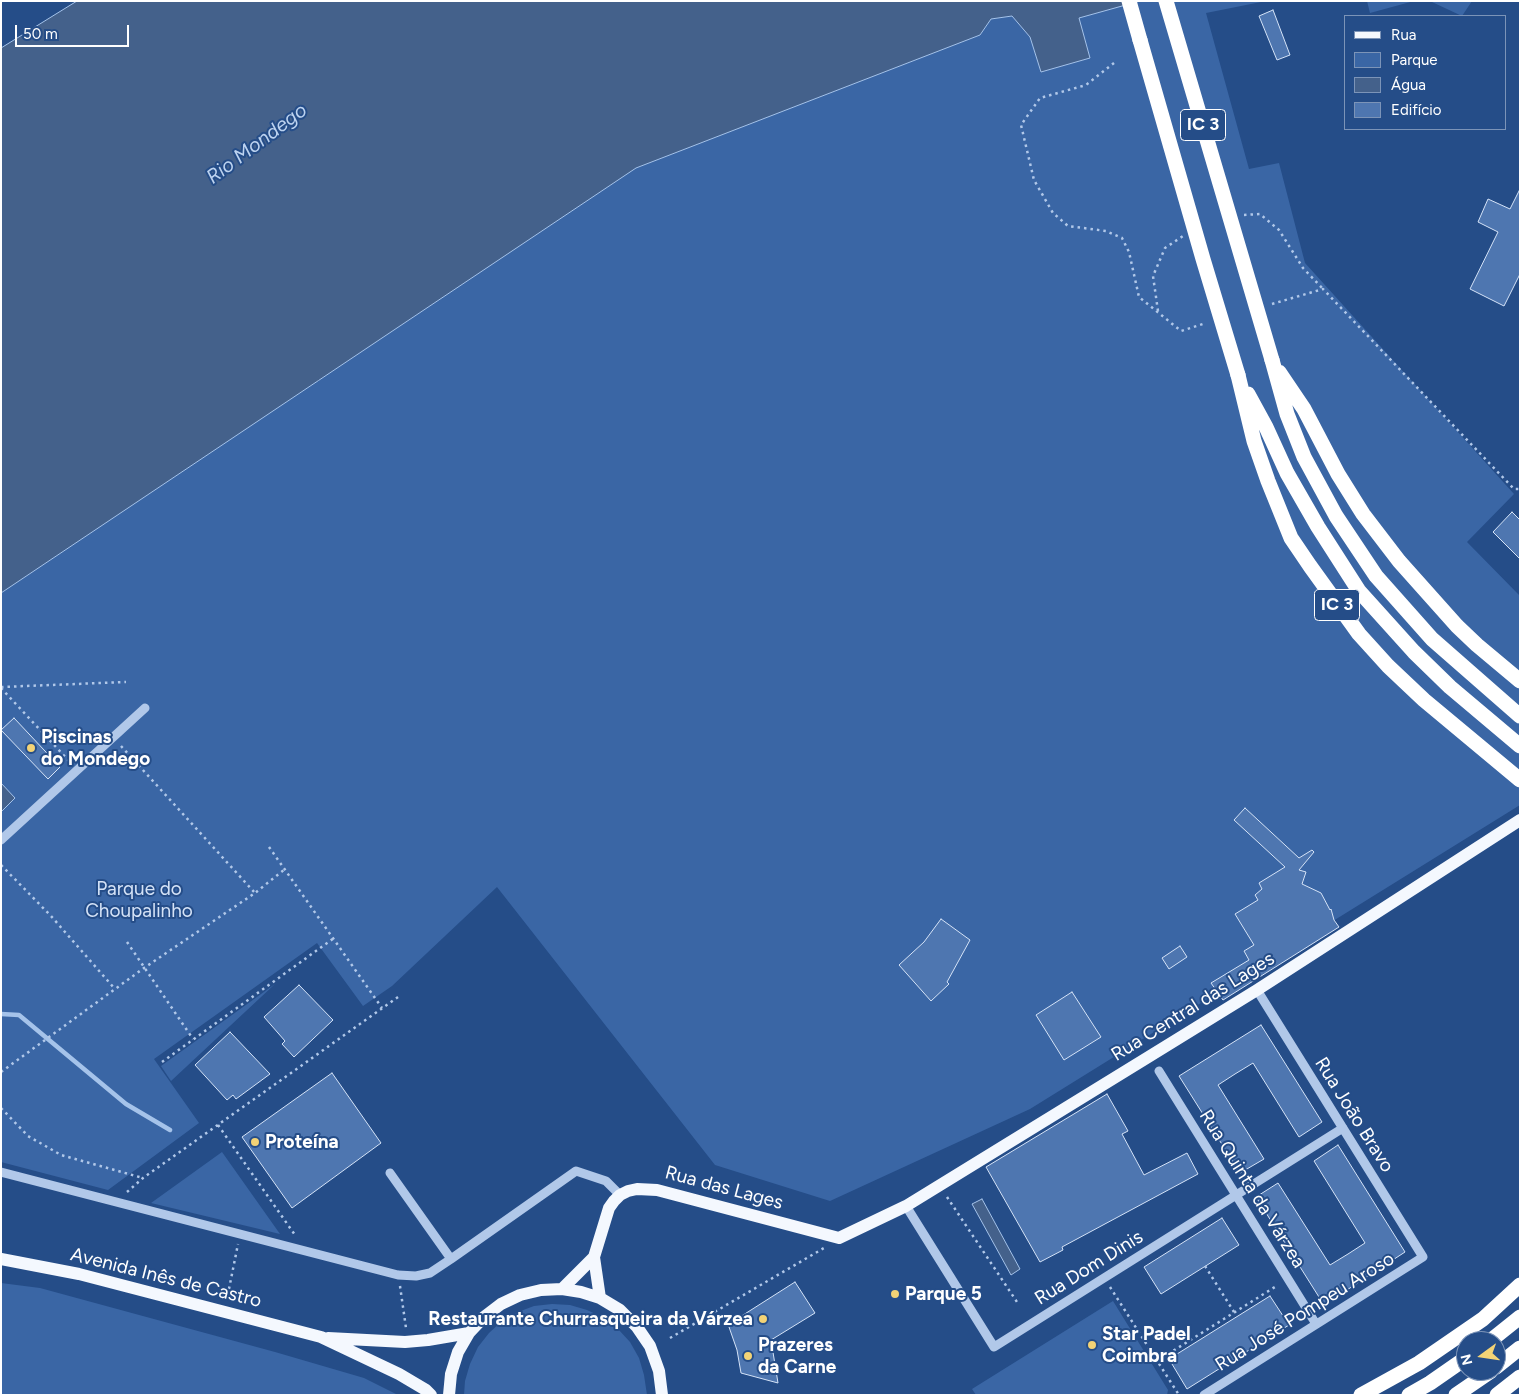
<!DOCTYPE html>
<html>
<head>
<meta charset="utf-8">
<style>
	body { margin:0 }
	#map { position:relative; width:1521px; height:1396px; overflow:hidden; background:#254d88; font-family:Figtree,sans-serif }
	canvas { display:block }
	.frame { position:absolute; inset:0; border:2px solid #fff; pointer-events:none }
	.legend { position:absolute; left:1344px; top:15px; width:162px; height:115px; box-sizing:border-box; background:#254d88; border:1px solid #7c94b8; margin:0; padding:6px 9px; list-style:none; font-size:15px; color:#fff }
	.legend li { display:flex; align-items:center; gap:10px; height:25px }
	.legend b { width:25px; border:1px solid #7c94b8 }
	.north { position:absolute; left:1456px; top:1331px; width:50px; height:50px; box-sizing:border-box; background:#254d88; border:1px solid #7c94b8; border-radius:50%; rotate:256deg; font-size:14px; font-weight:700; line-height:20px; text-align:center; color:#fff }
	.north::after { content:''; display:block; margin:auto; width:18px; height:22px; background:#f3d376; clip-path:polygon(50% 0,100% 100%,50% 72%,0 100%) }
	.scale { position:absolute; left:15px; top:25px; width:114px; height:22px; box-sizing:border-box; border:2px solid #fff; border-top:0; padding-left:6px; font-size:15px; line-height:18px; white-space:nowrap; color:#fff; -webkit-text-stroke:4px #254d88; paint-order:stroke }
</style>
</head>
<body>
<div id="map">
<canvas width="1521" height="1396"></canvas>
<div class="frame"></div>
<ul class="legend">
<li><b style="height:6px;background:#f4f8fe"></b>Rua</li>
<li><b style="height:14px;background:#3a66a5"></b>Parque</li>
<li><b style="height:14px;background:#44618b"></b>Água</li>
<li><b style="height:14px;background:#4e76b0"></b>Edifício</li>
</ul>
<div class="north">N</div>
<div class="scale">50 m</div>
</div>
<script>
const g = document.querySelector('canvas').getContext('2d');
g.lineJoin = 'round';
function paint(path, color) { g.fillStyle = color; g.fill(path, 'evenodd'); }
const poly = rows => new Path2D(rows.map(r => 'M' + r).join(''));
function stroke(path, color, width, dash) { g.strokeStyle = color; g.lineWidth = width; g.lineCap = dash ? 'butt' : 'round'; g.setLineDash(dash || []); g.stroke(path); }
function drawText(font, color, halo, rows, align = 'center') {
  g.font = font + ' Figtree,sans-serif'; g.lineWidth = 4; g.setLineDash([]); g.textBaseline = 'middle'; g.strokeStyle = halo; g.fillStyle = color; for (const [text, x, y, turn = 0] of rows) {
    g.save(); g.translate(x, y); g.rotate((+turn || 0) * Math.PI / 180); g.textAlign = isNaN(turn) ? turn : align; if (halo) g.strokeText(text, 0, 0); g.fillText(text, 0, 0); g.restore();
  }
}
const green = poly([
	[1140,1,1266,1,1206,13,1249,169,1279,163,1305,263,1514,494,1467,542,1520,596,1520,805,1030,1109,830,1201,715,1165,497,887,392,986,363,1006,317,943,154,1059,199,1123,108,1190,1,1162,1,593,636,168,980,35,991,19,1012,16,1030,37,1041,72,1090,58,1078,18],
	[1367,1,1414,1,1370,13],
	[1428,1,1472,1,1462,16,1432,2],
	[275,984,171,1081,161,1066],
	[222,1152,280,1234,151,1203],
	[1,1283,40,1288,275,1352,364,1378,398,1395,1,1395],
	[1113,1301,1168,1390,1167,1395,976,1395,972,1389],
	[552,1304,570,1305,587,1310,604,1318,618,1329,630,1342,639,1358,644,1375,647,1395,464,1395,465,1381,470,1364,478,1347,489,1333,502,1321,518,1312,534,1306]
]);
const water = poly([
	[77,1,1140,1,1079,18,1090,58,1041,72,1030,37,1012,16,991,19,980,35,636,168,1,593,1,48,77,1],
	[1,783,15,798,1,812,1,783],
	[982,1199,1020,1269,1011,1275,972,1204,982,1199]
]);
const stream = poly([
	[1,1014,19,1015,126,1104,170,1130]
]);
const building = poly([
	[1273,10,1290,55,1277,60,1259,16,1273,10],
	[1520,189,1520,274,1504,306,1470,289,1498,232,1478,222,1488,199,1510,209,1520,189],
	[1512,512,1520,520,1520,559,1493,532,1512,512],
	[14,718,60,767,48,779,1,730,14,718],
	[1245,808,1299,858,1312,850,1314,852,1299,870,1306,872,1302,884,1321,893,1330,910,1331,909,1334,920,1339,927,1223,1000,1211,983,1249,960,1244,951,1254,945,1235,914,1258,900,1255,895,1262,889,1259,883,1285,867,1234,820,1245,808],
	[941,919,970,940,947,982,949,984,931,1001,899,965,924,942,941,919],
	[1180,946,1187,957,1169,969,1162,958,1180,946],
	[299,985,333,1020,294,1057,282,1044,285,1041,264,1017,299,985],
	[1072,992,1101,1037,1064,1060,1036,1015,1072,992],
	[1261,1025,1322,1122,1299,1137,1253,1063,1235,1074,1218,1085,1264,1159,1240,1173,1179,1076,1261,1025],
	[230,1032,270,1074,236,1099,233,1095,227,1100,195,1065,230,1032],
	[332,1073,381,1143,292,1208,242,1137,332,1073],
	[1107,1094,1128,1131,1122,1134,1144,1175,1187,1153,1198,1174,1062,1247,1063,1250,1040,1262,986,1167,1107,1094],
	[1338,1145,1405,1252,1324,1305,1256,1197,1278,1183,1330,1265,1348,1254,1365,1243,1314,1161,1338,1145],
	[1222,1218,1239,1245,1161,1294,1144,1267,1222,1218],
	[795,1282,815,1313,771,1340,778,1383,741,1373,737,1350,729,1327,740,1319,740,1317,795,1282],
	[1270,1296,1289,1325,1187,1389,1169,1359,1270,1296]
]);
const path = poly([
	[1114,63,1086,85,1040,98,1021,125,1034,180,1053,213,1068,226,1106,231,1122,238,1129,252,1139,297,1181,331,1206,323],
	[1244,215,1260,214,1279,230,1303,268,1323,289],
	[1272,304,1323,289,1514,489,1520,489],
	[1158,311,1153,276,1165,248,1183,236],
	[1,687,126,682],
	[1,688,70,762],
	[121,746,255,893],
	[269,847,382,1008],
	[1,865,51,916,115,989],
	[127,942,193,1039],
	[162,1062,334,938],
	[1,1072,144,968,255,893,285,869],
	[1,1108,28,1136,61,1155,143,1178],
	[218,1125,295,1235],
	[127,1192,143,1178,398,997],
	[947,1197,1017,1302],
	[1205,1266,1234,1312],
	[400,1286,406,1328],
	[1110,1287,1179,1395],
	[229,1289,238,1244],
	[670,1338,824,1248],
	[1157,1361,1278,1285]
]);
const minor = poly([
	[1,840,145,708],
	[1159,1071,1316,1324],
	[1,1172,398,1275,416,1276,430,1273,451,1259,576,1171,606,1181,620,1195],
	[390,1173,451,1259],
	[906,1206,994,1347,1343,1128],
	[1204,1395,1423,1257,1257,990]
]);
const major = poly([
	[1,1259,79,1274,321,1337,399,1374,426,1390,431,1395],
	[562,1289,594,1257],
	[600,1298,594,1257,609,1208,614,1201,620,1195,628,1191,637,1189,657,1190,839,1238,906,1206,1150,1056,1257,990,1520,820],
	[328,1338,405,1342,428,1340,469,1333],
	[449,1395,451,1374,458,1352,469,1333,484,1317,501,1304,520,1295,541,1290,562,1289,581,1292,600,1298,620,1310,637,1327,650,1346,659,1371,662,1395]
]);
const highway = poly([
	[1129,1,1140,40],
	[1272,360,1287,414,1304,457,1336,516,1376,576,1432,639,1520,716],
	[1279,372,1304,409,1338,474,1363,514,1399,561,1457,626,1477,645,1520,681],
	[1238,375,1254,441,1268,481,1291,538,1310,566,1359,634,1388,666,1424,700,1520,780],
	[1248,394,1266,427,1287,473,1318,527,1359,591,1414,652,1450,687,1520,746],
	[1490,1341,1520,1317],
	[1496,1367,1520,1348],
	[1361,1395,1419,1363,1483,1319,1520,1285],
	[1409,1395,1430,1383,1466,1358],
	[1456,1395,1491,1371],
	[1497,1395,1520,1377]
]);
const highwayBridge = poly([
	[1166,1,1272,360],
	[1140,40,1203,259,1238,375]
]);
const markers = [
	[31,748,5,"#f3d376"],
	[255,1142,5,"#f3d376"],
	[895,1294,5,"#f3d376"],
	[763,1319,5,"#f3d376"],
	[1092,1345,5,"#f3d376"],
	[748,1356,5,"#f3d376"]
];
const shields = [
	[1203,125,45],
	[1337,605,45]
];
const shieldNames = [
	["IC 3",1203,125],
	["IC 3",1337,605]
];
const poiNames = [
	["Piscinas",41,737],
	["do Mondego",41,759],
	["Proteína",265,1142],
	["Parque 5",905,1294],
	["Restaurante Churrasqueira da Várzea",753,1319,"right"],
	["Star Padel",1102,1334],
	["Coimbra",1102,1356],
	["Prazeres",758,1345],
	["da Carne",758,1367]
];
const parkNames = [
	["Parque do",139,889],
	["Choupalinho",139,911]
];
const streetNames = [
	["Rua Central das Lages",1193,1007,-32],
	["Rua João Bravo",1354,1115,58],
	["Rua das Lages",724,1188,15],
	["Rua Quinta da Várzea",1252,1189,58],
	["Rua Dom Dinis",1089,1268,-32],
	["Avenida Inês de Castro",166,1278,14],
	["Rua José Pompeu Aroso",1305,1312,-32]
];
const waterNames = [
	["Rio Mondego",257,144,-37]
];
paint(green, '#3a66a5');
paint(water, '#44618b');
stroke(water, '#a5c3ea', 1);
stroke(stream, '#a5c3ea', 4.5);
paint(building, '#4e76b0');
stroke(building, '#d5e3f7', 1);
stroke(path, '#b1c8e9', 2.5, [2.5, 4]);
stroke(minor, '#b1c8e9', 9);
stroke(major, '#f4f8fe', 12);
stroke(highway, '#fff', 15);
stroke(highwayBridge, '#fff', 15);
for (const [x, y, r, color] of markers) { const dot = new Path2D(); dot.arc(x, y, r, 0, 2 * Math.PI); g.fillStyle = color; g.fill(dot); stroke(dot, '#254d88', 2); }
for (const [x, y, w] of shields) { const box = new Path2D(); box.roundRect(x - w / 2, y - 15.5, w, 31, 4); g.fillStyle = '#254d88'; g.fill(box); stroke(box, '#fff', 1); }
drawText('bold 18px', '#fff', null, shieldNames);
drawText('bold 19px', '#fff', '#254d88', poiNames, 'left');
drawText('19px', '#d5e3f7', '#254d88', parkNames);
drawText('19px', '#fff', '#254d88', streetNames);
drawText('italic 20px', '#bdd3f0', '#254d88', waterNames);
</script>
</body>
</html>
